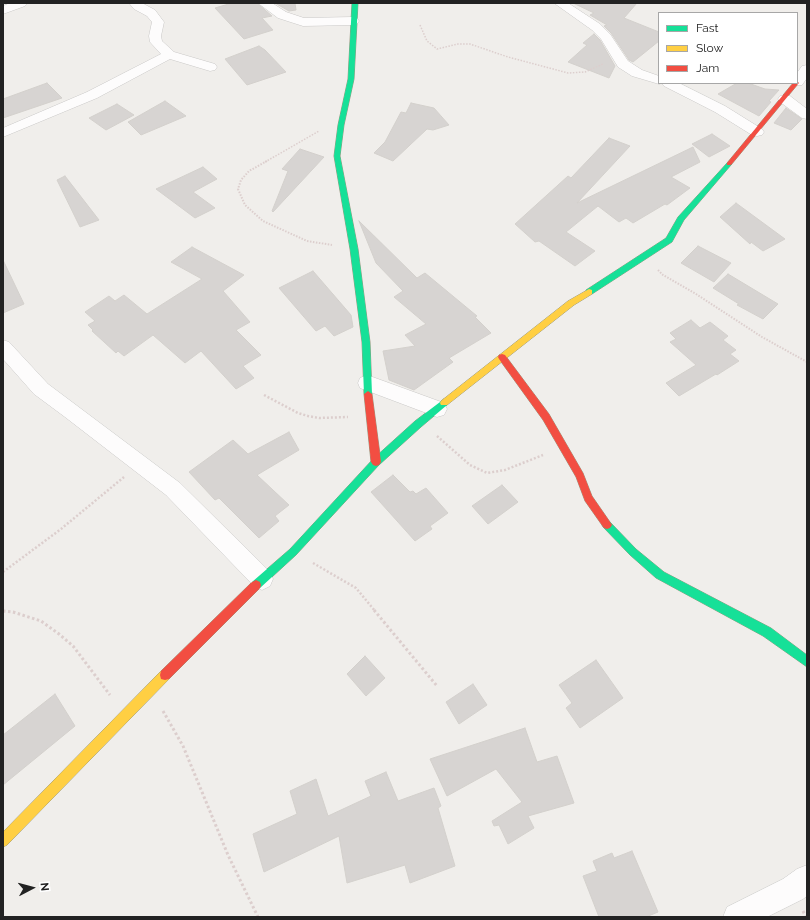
<!DOCTYPE html>
<html>
<head>
<meta charset="utf-8">
<style>
	body { margin:0 }
	#map { position:relative; width:810px; height:920px; overflow:hidden; background:#f0eeeb; font-family:Raleway,sans-serif }
	canvas { display:block }
	.frame { position:absolute; inset:0; border:4px solid #222; pointer-events:none }
	.legend { position:absolute; left:658px; top:12px; width:140px; height:72px; box-sizing:border-box; background:#fff; border:1px solid #a7a7a7; margin:0; padding:5px 7px; list-style:none; font-size:12px; color:#222 }
	.legend li { display:flex; align-items:center; gap:8px; height:20px }
	.legend b { width:20px; border:1px solid #a7a7a7 }
	.north { position:absolute; left:12px; top:868px; width:40px; height:40px; -webkit-text-stroke:3px #fff; paint-order:stroke; rotate:84deg; font-size:11px; font-weight:700; line-height:16px; text-align:center; color:#222 }
	.north::after { content:''; display:block; margin:auto; width:14px; height:18px; background:#222; clip-path:polygon(50% 0,100% 100%,50% 72%,0 100%) }
</style>
</head>
<body>
<div id="map">
<canvas width="810" height="920"></canvas>
<div class="frame"></div>
<ul class="legend">
<li><b style="height:5px;background:#16e098"></b>Fast</li>
<li><b style="height:5px;background:#ffcf43"></b>Slow</li>
<li><b style="height:5px;background:#f24e42"></b>Jam</li>
</ul>
<div class="north">N</div>
</div>
<script>
const g = document.querySelector('canvas').getContext('2d');
g.lineJoin = 'round';
function paint(path, color) { g.fillStyle = color; g.fill(path, 'evenodd'); }
const poly = rows => new Path2D(rows.map(r => 'M' + r).join(''));
function stroke(path, color, width, dash) { g.strokeStyle = color; g.lineWidth = width; g.lineCap = dash ? 'butt' : 'round'; g.setLineDash(dash || []); g.stroke(path); }
const building = poly([
	[232,3,257,3,272,16,262,18,273,30,244,39,215,8,232,3],
	[275,3,295,3,296,10,289,11,275,3],
	[573,3,637,3,624,18,659,32,659,41,633,62,629,60,611,33,604,26,607,25,590,15,594,13,573,3],
	[594,34,600,40,615,66,609,78,568,62,587,45,583,43,594,34],
	[259,46,265,50,286,72,247,85,225,59,259,46],
	[47,83,62,98,3,118,3,99,47,83],
	[737,83,748,83,765,89,779,90,769,101,771,102,759,116,718,94,737,83],
	[165,101,186,116,141,135,128,122,165,101],
	[411,103,434,108,449,125,433,130,427,129,393,161,374,153,385,142,401,112,406,113,411,103],
	[117,104,134,115,106,130,89,118,117,104],
	[786,108,802,119,791,130,774,123,786,108],
	[712,134,730,146,709,157,692,144,712,134],
	[609,138,630,146,577,203,693,147,700,162,671,177,690,188,667,205,665,204,633,223,626,218,619,222,598,206,566,232,595,251,575,266,539,241,535,242,515,224,568,176,571,178,609,138],
	[300,149,324,157,273,212,272,211,288,171,282,169,300,149],
	[203,167,217,179,193,192,215,208,195,218,156,189,203,167],
	[65,176,99,220,80,227,57,180,65,176],
	[736,203,785,239,763,251,751,242,750,244,720,217,736,203],
	[359,221,417,278,425,273,477,316,475,317,491,333,449,358,453,362,414,390,389,380,383,351,415,346,405,335,426,324,394,297,403,291,376,263,359,221],
	[698,246,731,263,714,282,681,263,698,246],
	[192,247,244,275,223,291,250,322,236,330,261,355,243,366,254,378,236,389,201,351,185,363,153,335,124,356,118,351,116,353,92,331,93,330,88,325,95,321,85,312,109,296,115,301,124,295,147,314,202,279,171,262,192,247],
	[3,260,24,304,3,313,3,260],
	[313,271,351,315,353,327,334,336,325,326,316,331,279,288,313,271],
	[728,274,778,304,763,319,737,305,739,304,713,288,728,274],
	[691,320,700,328,710,322,728,336,723,340,736,350,730,354,739,361,717,375,716,374,679,396,666,383,696,365,670,342,676,339,670,333,691,320],
	[289,432,299,450,257,475,289,505,275,516,279,521,259,538,219,498,215,500,189,472,233,440,248,454,289,432],
	[393,475,410,492,413,491,416,494,426,488,448,513,430,526,432,529,415,541,371,492,393,475],
	[502,485,518,502,488,524,472,506,502,485],
	[365,656,385,678,366,696,347,674,365,656],
	[596,660,623,698,580,728,566,708,572,703,559,685,596,660],
	[473,684,487,705,459,724,446,702,473,684],
	[55,694,75,726,3,785,3,735,55,694],
	[525,728,537,762,557,756,574,803,528,816,534,828,508,844,499,825,494,826,492,821,522,802,496,769,447,796,430,759,525,728],
	[386,772,398,801,434,788,441,806,438,808,455,866,410,883,405,865,347,883,339,836,264,872,253,834,297,814,290,791,316,779,328,816,371,796,365,781,386,772],
	[632,851,658,912,646,917,599,917,583,876,597,871,593,861,612,853,614,858,632,851]
]);
const pathFar3 = poly([
	[420,25,427,41,437,49,458,44,470,44,508,57,568,73,585,72,603,64],
	[265,162,319,131]
]);
const pathFar2 = poly([
	[267,161,249,171,241,180,238,189,245,205,263,221,307,241,332,245],
	[658,270,663,275,696,294,762,337,807,362]
]);
const pathFar1 = poly([
	[264,395,298,413,308,416,319,418,348,417],
	[437,436,470,465,487,473,505,470,543,455],
	[313,563,356,588,375,611],
	[3,572,61,529,124,477],
	[3,611,7,611]
]);
const path = poly([
	[374,610,437,686],
	[3,611,13,612,41,621,59,634,73,646,110,695],
	[163,711,183,746,228,855,258,917],
	[803,911,806,917]
]);
const street = poly([
	[10,3,27,3,25,6,3,14,3,6,10,3],
	[129,3,142,3,155,10,164,22,161,36,162,41,174,52,215,64,217,67,215,70,210,71,170,59,97,98,3,137,3,128,87,92,161,54,150,42,149,36,152,22,147,16,134,9,129,3],
	[258,3,272,3,286,12,304,18,353,17,357,18,359,21,357,24,353,25,303,26,278,18,258,3],
	[554,3,568,3,600,24,610,34,628,61,642,70,659,76,659,83,679,83,725,106,762,129,764,132,762,135,757,136,752,135,715,112,664,86,662,83,659,84,632,76,618,67,601,39,592,30,554,3],
	[807,65,807,78,802,85,792,85,791,83,797,83,797,73,802,66,807,65],
	[785,95,790,96,807,109,807,119,802,118,780,102,778,99,780,96,785,95],
	[3,340,9,342,48,384,180,483,270,572,273,579,270,586,262,590,254,586,166,495,65,417,34,394,3,359,3,340],
	[367,375,444,403,447,409,444,415,437,417,360,388,358,383,360,378,367,375],
	[807,865,807,896,803,899,767,917,723,917,727,907,783,879,797,869,807,865]
]);
const fast = poly([
	[352,3,358,3,354,79,344,125,340,156,358,249,370,342,372,394,368,397,364,394,362,342,350,249,334,156,338,125,348,79,352,3],
	[729,162,732,164,731,165,684,220,672,242,592,294,586,294,586,290,666,238,678,217,727,163,729,162],
	[444,399,447,401,448,403,447,405,421,427,379,465,296,555,260,588,256,590,252,588,251,585,252,582,290,549,373,459,415,421,444,399],
	[607,521,610,522,636,549,664,572,771,628,807,655,807,667,763,636,656,578,630,555,604,528,602,525,604,522,607,521]
]);
const slow = poly([
	[589,289,592,290,592,294,574,305,447,405,441,405,440,403,441,401,568,301,589,289],
	[165,670,169,671,170,675,169,679,7,845,3,847,3,832,161,671,165,670]
]);
const jam = poly([
	[797,81,799,83,798,84,731,165,727,165,727,163,793,83,797,83,797,81],
	[502,354,505,355,549,414,583,473,592,496,610,522,612,525,610,528,607,529,604,528,585,501,576,477,543,420,499,359,498,357,499,355,502,354],
	[368,391,372,394,381,462,379,465,376,466,373,465,371,462,364,394,368,391],
	[256,580,260,582,261,585,260,588,169,679,165,680,161,679,160,675,161,671,252,582,256,580]
]);
paint(building, '#d7d4d2');
stroke(building, '#d3d0cc', 1);
stroke(street, '#c9c8c7', 1);
stroke(fast, '#999a82', 1);
stroke(slow, '#999a82', 1);
stroke(jam, '#999a82', 1);
stroke(pathFar3, '#dccecd', 1.5, [1.5, 1.5]);
stroke(pathFar2, '#dccecd', 2, [1.5, 1.5]);
stroke(pathFar1, '#dccecd', 2.5, [2, 2]);
stroke(path, '#dccecd', 3, [2.5, 2.5]);
paint(street, '#fdfcfc');
paint(fast, '#16e098');
paint(slow, '#ffcf43');
paint(jam, '#f24e42');
</script>
</body>
</html>
